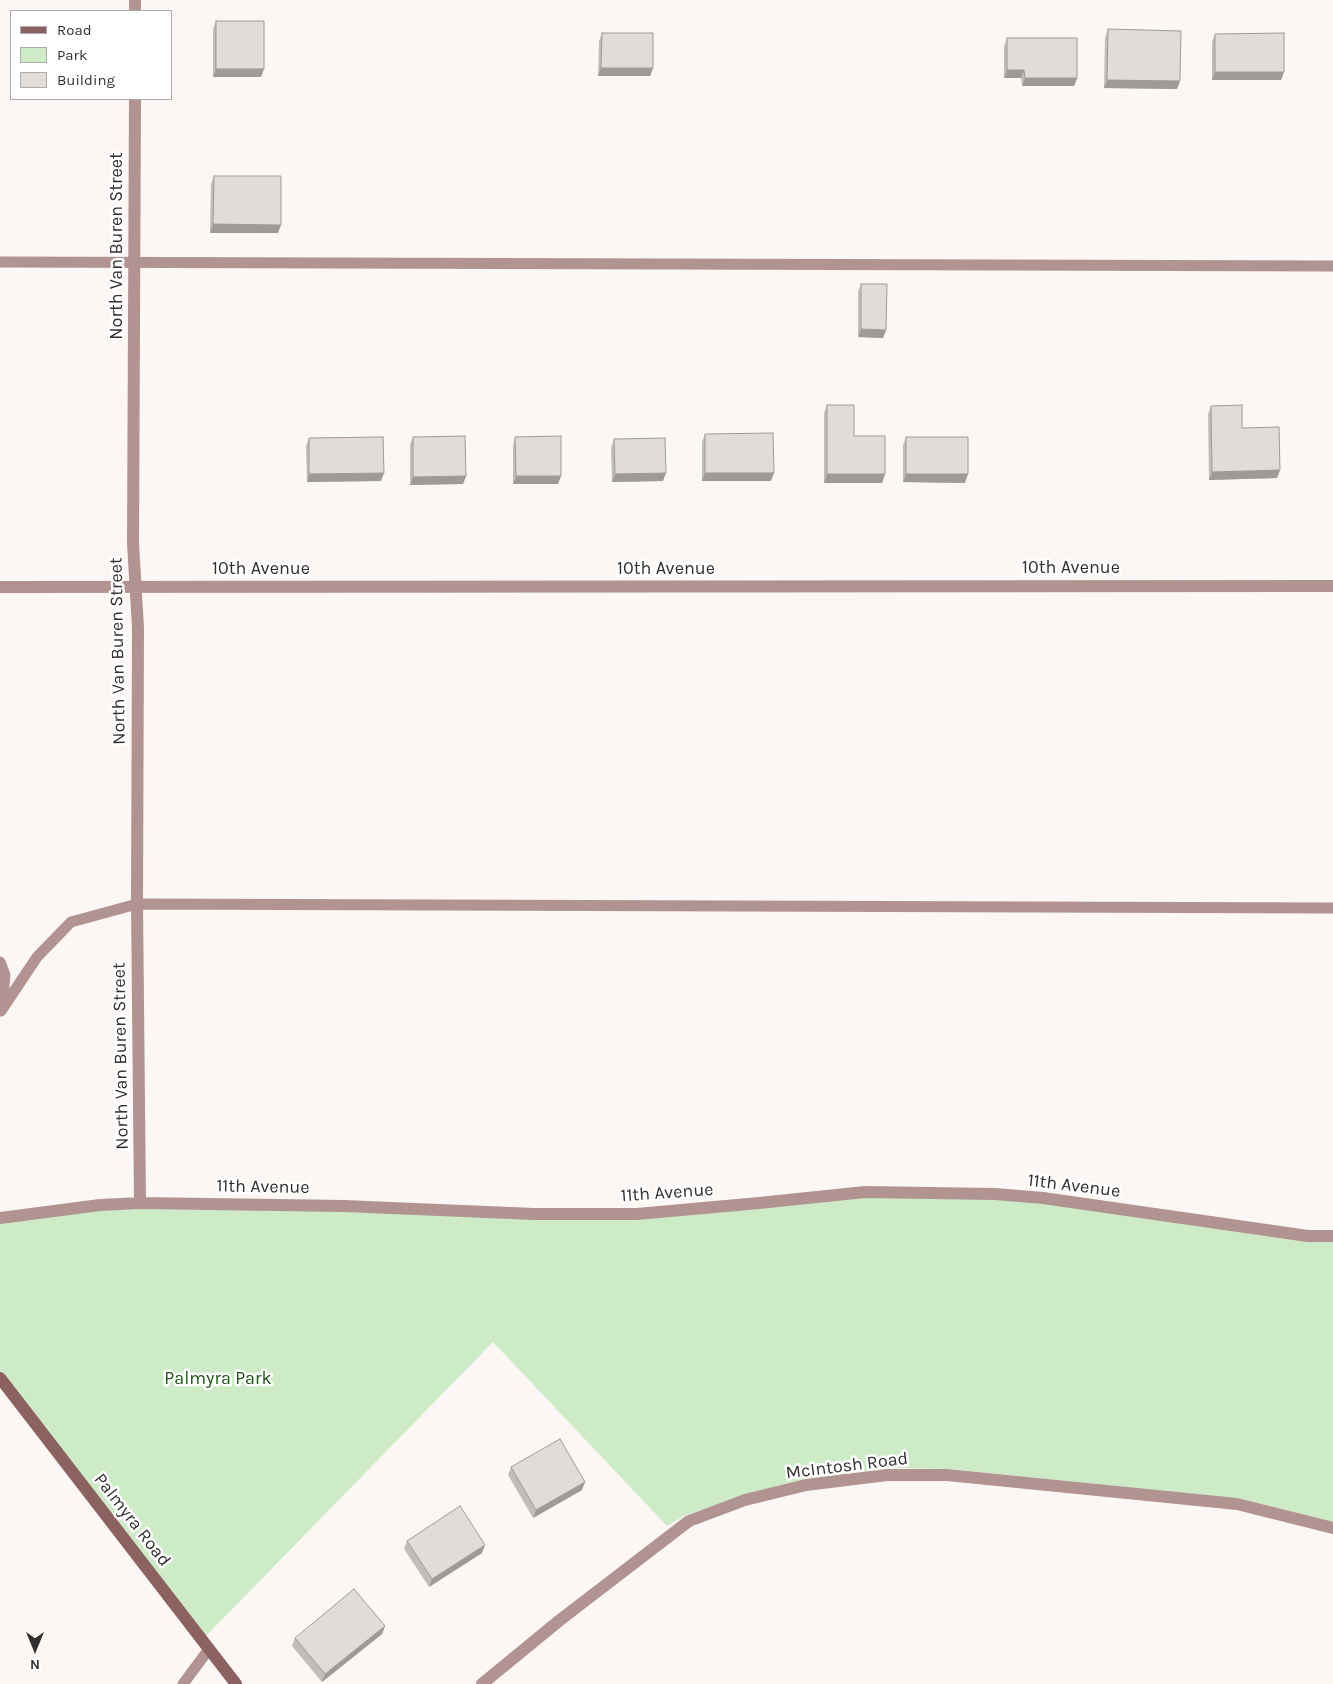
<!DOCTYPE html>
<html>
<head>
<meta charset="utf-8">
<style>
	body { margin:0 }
	#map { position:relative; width:1333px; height:1684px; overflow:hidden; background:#fcf6f4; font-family:Karla,sans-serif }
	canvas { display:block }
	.legend { position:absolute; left:10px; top:10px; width:162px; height:90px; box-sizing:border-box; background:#fff; border:1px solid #adacac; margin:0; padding:6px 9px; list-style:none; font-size:15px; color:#32302f }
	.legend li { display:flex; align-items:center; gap:10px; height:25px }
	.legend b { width:25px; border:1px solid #adacac }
	.north { position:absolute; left:10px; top:1624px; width:50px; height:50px; -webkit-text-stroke:4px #fff; paint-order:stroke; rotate:180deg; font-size:14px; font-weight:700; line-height:20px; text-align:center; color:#32302f }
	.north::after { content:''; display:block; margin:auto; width:18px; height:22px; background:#32302f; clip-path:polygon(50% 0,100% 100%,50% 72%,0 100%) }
</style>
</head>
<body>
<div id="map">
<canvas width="1333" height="1684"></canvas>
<ul class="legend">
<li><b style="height:6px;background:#8c6261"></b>Road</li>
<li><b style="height:14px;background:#cdebc7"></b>Park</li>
<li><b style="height:14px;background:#e1dcd9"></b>Building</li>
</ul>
<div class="north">N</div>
</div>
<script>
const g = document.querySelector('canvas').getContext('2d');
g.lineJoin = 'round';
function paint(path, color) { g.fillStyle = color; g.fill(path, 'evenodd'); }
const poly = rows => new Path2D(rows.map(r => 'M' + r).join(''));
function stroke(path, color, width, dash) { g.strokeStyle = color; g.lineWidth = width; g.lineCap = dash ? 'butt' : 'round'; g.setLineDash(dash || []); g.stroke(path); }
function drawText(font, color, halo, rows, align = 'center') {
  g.font = font + ' Karla,sans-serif'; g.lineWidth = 5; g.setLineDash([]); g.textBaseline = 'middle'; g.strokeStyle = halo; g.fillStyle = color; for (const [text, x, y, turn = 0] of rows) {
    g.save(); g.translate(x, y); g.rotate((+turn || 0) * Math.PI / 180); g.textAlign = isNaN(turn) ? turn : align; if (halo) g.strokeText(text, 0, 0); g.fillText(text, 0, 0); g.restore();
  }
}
const green = poly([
	[865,1197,992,1199,1043,1203,1333,1241,1333,1522,1242,1499,951,1469,886,1468,808,1480,744,1495,686,1515,667,1526,493,1342,204,1638,0,1377,0,1223,103,1210,140,1209,344,1210,530,1219]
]);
const lane = poly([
	[0,262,1333,266],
	[0,962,5,975,2,1008],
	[1,1011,37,957,71,922,137,904,1333,908],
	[183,1684,209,1649]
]);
const street = poly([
	[135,11,135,0],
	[135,99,133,543,138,628,137,904,140,1203],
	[0,587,1333,586],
	[0,1218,100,1205,140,1203,344,1206,534,1214,637,1214,759,1203,865,1192,995,1194,1043,1198,1308,1236,1333,1236],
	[482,1684,560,1620,689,1521,745,1500,806,1485,887,1475,947,1475,1237,1504,1333,1528]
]);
const secondary = poly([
	[0,1378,236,1684]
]);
const wall = poly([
	[216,21,261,77,213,77,213,29],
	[1108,29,1180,81,1177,89,1104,88,1105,38],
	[602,33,653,68,650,76,598,76,599,41],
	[1215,34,1284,72,1281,80,1212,80,1212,42],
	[1007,38,1077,78,1074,86,1022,86,1021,78,1004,78,1004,46],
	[214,176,278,233,210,233,211,184],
	[861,284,883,338,858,337,858,292],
	[827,405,885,474,882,483,824,483,824,413],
	[1211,406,1242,428,1280,470,1277,478,1209,480,1208,414],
	[705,434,771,481,702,481,702,442],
	[413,437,466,476,463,484,410,485,410,445],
	[515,437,558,484,513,484,513,445],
	[906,437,965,483,903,482,903,445],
	[309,438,381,481,307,482,306,446],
	[614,439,663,481,612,482,611,448],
	[511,1467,582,1490,533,1518,508,1475],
	[407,1541,482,1553,429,1587,404,1549],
	[385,1626,382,1634,322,1682,292,1646,295,1638]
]);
const shadedWall = poly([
	[601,68,653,68,650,76,598,76],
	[216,69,264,69,261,77,213,77],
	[1007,70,1024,70,1021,78,1004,78],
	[1215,72,1284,72,1281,80,1212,80],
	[1025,78,1077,78,1074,86,1022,86],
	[1107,80,1180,81,1177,89,1104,88],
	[213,224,281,225,278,233,210,233],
	[861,329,886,330,883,338,858,337],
	[1280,470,1277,478,1209,480,1212,472],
	[384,473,381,481,307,482,309,474],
	[666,473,663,481,612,482,615,474],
	[705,473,774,473,771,481,702,481],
	[827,474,885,474,882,483,824,483],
	[906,474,968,474,965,483,903,482],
	[466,476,463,484,410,485,413,477],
	[516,476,561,476,558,484,513,484],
	[585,1482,582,1490,533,1518,536,1510],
	[485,1545,482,1553,429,1587,432,1579],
	[385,1626,382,1634,322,1682,325,1674]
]);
const building = poly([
	[216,21,264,21,264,69,216,69,216,21],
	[1108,29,1181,31,1180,81,1107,80,1108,29],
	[602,33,653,33,653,68,601,68,602,33],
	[1284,33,1284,72,1215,72,1215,34,1284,33],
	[1007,38,1077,38,1077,78,1025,78,1024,70,1007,70,1007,38],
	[214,176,281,176,281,225,213,224,214,176],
	[861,284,887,284,886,330,861,329,861,284],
	[827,405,854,405,854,436,885,436,885,474,827,474,827,405],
	[1242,405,1242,428,1279,427,1280,470,1212,472,1211,406,1242,405],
	[773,433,774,473,705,473,705,434,773,433],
	[465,436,466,476,413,477,413,437,465,436],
	[561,436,561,476,516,476,515,437,561,436],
	[383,437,384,473,309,474,309,438,383,437],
	[906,437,968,437,968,474,906,474,906,437],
	[665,438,666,473,615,474,614,439,665,438],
	[560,1439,585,1482,536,1510,511,1467,560,1439],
	[460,1506,485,1545,432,1579,407,1541,460,1506],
	[354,1589,385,1626,325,1674,295,1638,354,1589]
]);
const streetNames = [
	["North Van Buren Street",117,246,-90],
	["10th Avenue",1071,568],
	["10th Avenue",261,569],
	["10th Avenue",666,569],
	["North Van Buren Street",118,651,-91],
	["North Van Buren Street",121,1056,-91],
	["11th Avenue",1074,1186,7],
	["11th Avenue",263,1187,1],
	["11th Avenue",667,1193,-4],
	["McIntosh Road",847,1466,-7],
	["Palmyra Road",132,1520,52]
];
const parkNames = [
	["Palmyra Park",218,1379]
];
paint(green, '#cdebc7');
stroke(lane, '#b19391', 11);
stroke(street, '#b19391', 12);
stroke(secondary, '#8c6261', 12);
paint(wall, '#c2bdbb');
paint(shadedWall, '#9e9a98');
paint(building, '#e1dcd9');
stroke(building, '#9e9a98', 1);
drawText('18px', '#32302f', '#fff', streetNames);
drawText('18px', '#1e5515', '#fff', parkNames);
</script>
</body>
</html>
